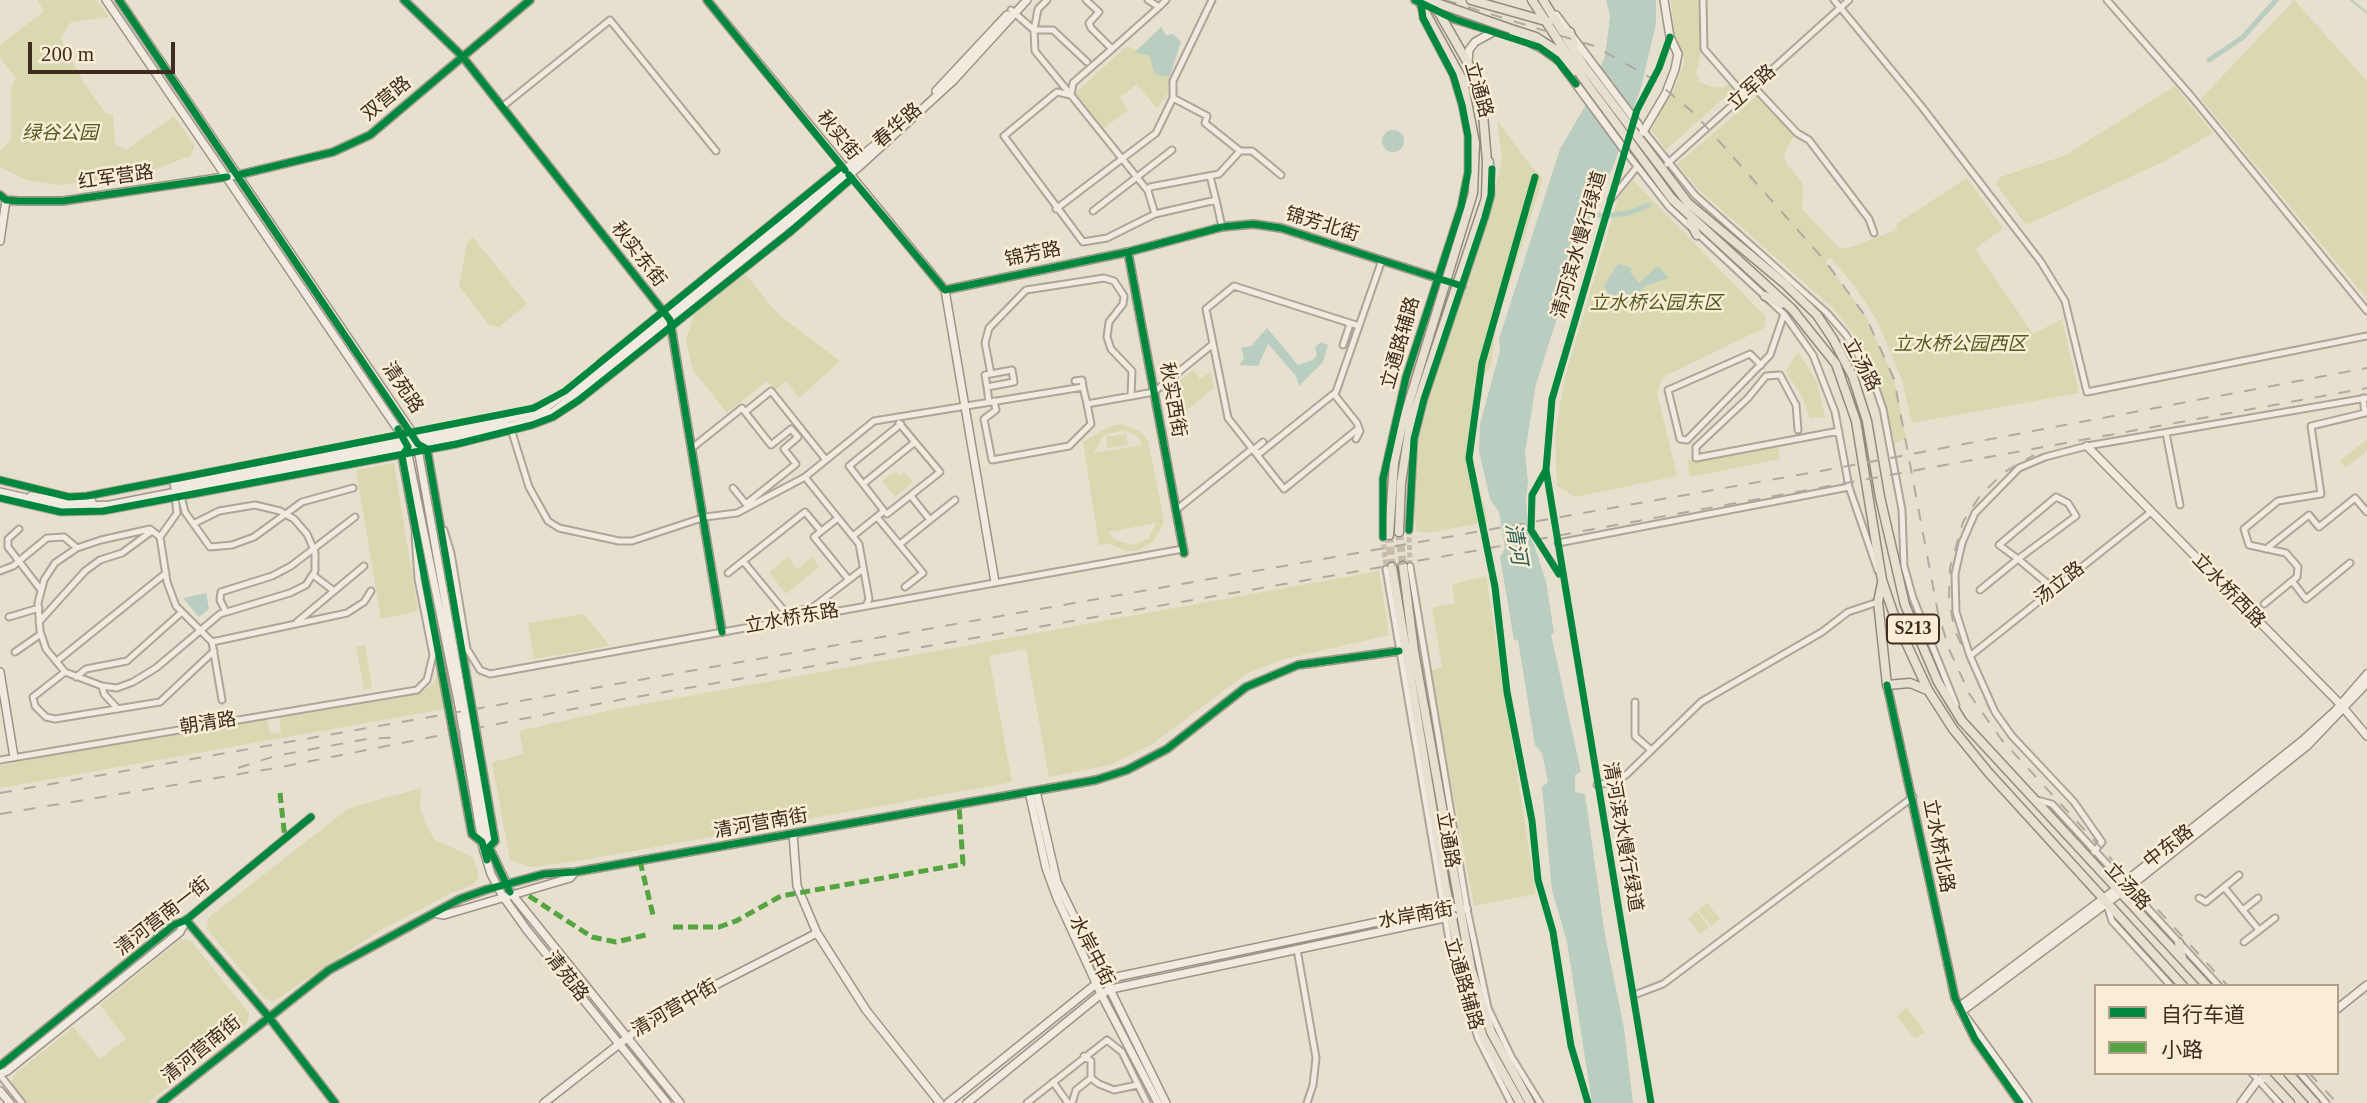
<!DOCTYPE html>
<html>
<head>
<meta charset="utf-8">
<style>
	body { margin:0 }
	#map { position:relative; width:2367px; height:1103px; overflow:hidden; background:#e8e0ce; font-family:"Times New Roman","Noto Sans SC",serif }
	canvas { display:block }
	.legend { position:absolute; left:2094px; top:984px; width:245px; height:91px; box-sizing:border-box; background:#f9edd5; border:2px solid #aea08c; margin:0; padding:9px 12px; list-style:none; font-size:21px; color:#3e2c1e }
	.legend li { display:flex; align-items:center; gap:14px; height:35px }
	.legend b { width:35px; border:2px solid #aea08c }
	.scale { position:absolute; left:28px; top:42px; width:147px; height:32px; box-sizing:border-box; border:4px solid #3e2c1e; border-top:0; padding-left:9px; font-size:21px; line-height:24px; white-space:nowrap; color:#3e2c1e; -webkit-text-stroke:5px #f9edd5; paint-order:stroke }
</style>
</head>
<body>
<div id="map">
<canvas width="2367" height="1103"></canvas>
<ul class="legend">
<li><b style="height:9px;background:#00873e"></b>自行车道</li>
<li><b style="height:9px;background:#54a441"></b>小路</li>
</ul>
<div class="scale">200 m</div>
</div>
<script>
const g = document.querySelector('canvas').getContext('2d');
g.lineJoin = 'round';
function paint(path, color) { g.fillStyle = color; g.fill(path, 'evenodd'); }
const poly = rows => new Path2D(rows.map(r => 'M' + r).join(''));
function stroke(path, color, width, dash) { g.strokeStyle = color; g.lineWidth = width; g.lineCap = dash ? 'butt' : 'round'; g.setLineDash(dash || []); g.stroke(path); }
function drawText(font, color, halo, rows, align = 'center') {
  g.font = font + ' "Times New Roman","Noto Sans SC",serif'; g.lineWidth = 5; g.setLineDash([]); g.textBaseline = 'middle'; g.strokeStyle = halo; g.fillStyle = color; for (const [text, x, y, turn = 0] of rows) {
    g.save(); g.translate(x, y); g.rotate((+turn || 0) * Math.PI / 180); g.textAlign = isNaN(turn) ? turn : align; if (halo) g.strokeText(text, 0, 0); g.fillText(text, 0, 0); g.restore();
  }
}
const green = poly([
	[37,0,96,0,109,17,71,22,61,38,82,80,105,113,113,115,115,144,126,150,174,116,195,146,190,156,140,175,59,185,26,180,0,167,0,151,11,140,11,87,16,78,0,58,0,45,44,11],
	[1671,0,1700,0,1701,53,1696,73,1700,82,1709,86,1721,88,1729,84,1734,89,1666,150,1651,130,1676,84,1685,61,1674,36],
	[2294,0,2367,81,2367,299,2201,99],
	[1127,46,1150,56,1164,77,1170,76,1168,93,1157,109,1137,84,1120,98,1128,110,1104,128,1075,93],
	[2175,86,2213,133,2165,161,2026,225,1996,184,2000,177,2064,156],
	[1758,95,1794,136,1784,154,1786,163,1803,184,1802,209,1837,246,1845,249,1897,230,1896,224,1967,178,2003,228,1975,249,2033,334,2062,319,2079,393,1912,423,1902,380,1877,320,1856,288,1830,257,1826,262,1866,317,1894,379,1906,437,1895,444,1878,375,1860,342,1833,308,1699,190,1677,164],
	[1497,120,1529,164,1543,178,1496,326,1491,366,1482,377,1477,397,1473,463,1488,522,1428,533,1417,531,1413,511,1414,464,1421,419,1492,203,1502,158],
	[1633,180,1766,317,1764,328,1665,376,1661,382,1657,393,1677,476,1575,497,1557,486,1555,434,1565,377,1618,198],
	[473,237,527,304,499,327,489,325,459,286,467,242],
	[745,274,779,315,840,361,799,398,786,381,775,390,767,381,727,413,693,370,686,340,694,314],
	[1798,352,1817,382,1825,417,1810,418,1803,399,1786,371],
	[1193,370,1200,379,1211,371,1214,388,1177,418,1174,401,1178,397,1175,385],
	[1121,424,1141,432,1148,441,1163,514,1163,524,1153,542,1136,551,1126,551,1110,544,1099,545,1083,442,1110,426],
	[1124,430,1137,436,1143,445,1094,453,1103,436],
	[1156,523,1148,539,1132,545,1116,540,1108,532],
	[1126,434,1128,445,1107,448,1106,437],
	[2367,439,2367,451,2345,468,2340,461],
	[1777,445,1780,459,1690,477,1687,460],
	[394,463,418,611,381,619,356,470],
	[895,471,900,476,905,473,913,482,895,497,882,481],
	[788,557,797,569,812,557,819,567,786,594,769,572],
	[1379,571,1389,635,1281,660,1246,674,1151,745,1110,765,1049,777,1026,649,989,656,1012,782,578,861,531,867,510,860,492,762,524,754,519,731,616,709],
	[1486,576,1536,894,1474,906,1430,671,1442,667,1432,608,1455,603,1452,584],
	[584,614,610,646,534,659,528,623],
	[365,645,372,688,364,690,356,647],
	[438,666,445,709,0,788,0,766,65,753,267,719,271,734,281,732,279,717,408,696,424,690,435,682],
	[421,788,420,808,426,825,435,840,473,857,479,875,475,884,449,894,376,933,274,1001,265,999,207,929,208,918,349,808],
	[1707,903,1720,919,1711,926,1698,910],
	[1697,911,1709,927,1700,934,1688,918],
	[181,939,191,941,249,1013,247,1023,148,1103,27,1103,11,1083,14,1075,73,1027,100,1059,126,1039,100,1005],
	[1907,1008,1925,1032,1915,1039,1897,1016]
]);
const water = poly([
	[1606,0,1656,0,1656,24,1641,87,1613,167,1596,202,1578,252,1536,384,1525,453,1528,482,1526,499,1528,527,1546,581,1554,633,1551,634,1581,772,1575,775,1575,792,1585,794,1605,935,1624,1028,1633,1103,1592,1103,1567,942,1552,890,1542,787,1548,782,1542,753,1535,745,1518,640,1514,640,1500,557,1505,548,1499,512,1490,499,1479,451,1480,424,1500,351,1499,339,1560,149,1584,108,1605,56,1610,16],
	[1161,27,1166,35,1173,34,1181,42,1170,76,1164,77,1154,73,1150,56,1135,52],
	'1382 141a11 11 0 1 1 22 0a11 11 0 1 1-22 0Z',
	[1618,264,1632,268,1630,272,1639,283,1658,266,1669,278,1645,286,1638,295,1636,308,1610,298,1604,285],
	[1267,328,1298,365,1313,360,1317,355,1315,347,1321,342,1328,345,1323,362,1299,386,1296,376,1268,344,1258,366,1239,365,1244,358,1241,348,1251,346],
	[206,593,209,609,199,617,183,598]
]);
const stream = poly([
	[2351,0,2367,13]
]);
const canal = poly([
	[2209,60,2242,38,2276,0],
	[1585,213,1605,216,1629,213,1649,205]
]);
const streetTunnel = poly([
	[1409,530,1410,566],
	[1383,537,1386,569]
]);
const primaryTunnel = poly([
	[1399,532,1403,566],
	[1389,535,1392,567]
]);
const street = poly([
	[1047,0,1038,9,1034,30,1035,51,1071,95],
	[1086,0,1099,12,1089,23,1091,28,1112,49,1073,83,1071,95,1148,191],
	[1148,0,1159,7,1166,0],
	[1703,0,1704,49,1744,95],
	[1834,0,1922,107,2041,262,2065,301,2087,392,2367,336],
	[2107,0,2191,96,2367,311],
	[1011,10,1034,30,1053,30,1087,62],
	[1112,49,1159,7],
	[1754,87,1797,133,1809,140,1869,219,1874,233],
	[1071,95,1057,92,1004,136,1083,242,1107,238,1155,214],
	[1173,98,1173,81,1212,0],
	[502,107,610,20,716,151],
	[1638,124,1695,195,1827,313,1846,335,1873,380,1883,409,1902,510,1904,566,1913,598,1956,705],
	[1240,151,1252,151,1281,175],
	[1626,152,1669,207,1784,314,1813,355,1835,412,1849,487,1878,571],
	[1667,164,1849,0],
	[1210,176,1216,200],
	[1611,199,1637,167],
	[1056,209,1156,133,1173,98,1207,116,1205,123,1240,151,1219,174,1150,187,1148,191,1155,214,1216,200,1222,227],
	[1093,211,1172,150],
	[1359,326,1234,286,1206,309,1228,418,1284,489,1359,428],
	[1343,345,1350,324],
	[600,363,842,166],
	[1761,365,1750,354,1668,390,1680,439,1687,440,1770,355,1784,314],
	[991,374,985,343,989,328,1026,290,1104,278,1114,281,1124,296,1123,304,1109,322,1107,337,1111,349,1132,371,1131,396],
	[1075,381,1082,380,1083,387],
	[987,387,1014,382,1012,370,985,375,987,387,989,402],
	[1334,394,1357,423,1360,431,1356,439],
	[994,401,996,410,984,419,992,460,1069,446,1091,424,1087,404],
	[534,408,554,399],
	[745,412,771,445,791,429,798,437,784,449,796,464,746,504],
	[511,429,529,487,548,521,559,528,619,541,632,541,705,517,737,513,805,477,874,421,1083,387,1087,404,1154,392,1213,344],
	[1798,430,1796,405,1780,375,1766,376,1748,398,1696,447,1696,458,1839,431],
	[2166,433,2180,505],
	[692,448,742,408,745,412,771,391,826,460],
	[1253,450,1263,442],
	[1255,452,1260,453,1336,392,1382,260],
	[805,477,859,544,869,599,866,606],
	[0,480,69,497,87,496,521,412],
	[173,480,177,513,160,537,167,582,176,606,212,642,222,700],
	[863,484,915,442],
	[733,488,746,504],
	[181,496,185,512,210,547,232,545,254,537,302,502,353,488],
	[911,496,930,520],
	[2056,497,2068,503,2076,516,2018,559,1999,545,2056,497],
	[0,498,61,512,103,511,457,444,532,425,553,417,579,400,789,233,852,178],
	[1176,510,1252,449],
	[887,514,940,472,899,423],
	[877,517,923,573,905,587],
	[838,518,814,537,849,580],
	[19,529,8,539,8,547,41,590],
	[444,530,451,553,467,649,480,670,490,674,1183,549],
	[1409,530,1414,439,1424,399,1485,217,1491,195,1490,161],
	[853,536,884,511,849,466,901,424],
	[160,537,150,529,101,540,77,548,55,563,44,580,38,603,40,631,46,649,65,672,102,686,117,688,133,682,156,668,220,614,290,593,306,585,315,571,315,552,307,534,294,519,280,511,255,505,219,511,195,523],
	[1383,537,1383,479,1406,377,1461,207,1468,172,1468,136,1462,105,1453,75,1423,18,1422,10],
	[1558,543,1849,487],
	[900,544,955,500],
	[2266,549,2309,515,2319,527,2355,498,2367,512],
	[743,561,786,613,812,608,863,569],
	[1410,566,1467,909,1488,1008,1511,1056,1540,1103],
	[1386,569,1451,951,1478,1038,1511,1103],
	[0,571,13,566,47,538,64,537,77,548],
	[728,573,805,512,821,531],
	[313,575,334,591],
	[2292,581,2297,577,2298,567,2286,553,2249,545,2244,529,2278,501,2321,494,2311,426,2365,413,2363,398],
	[1980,590,2018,559,2054,589],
	[2264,604,2292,581,2306,599,2350,563],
	[226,612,220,600,221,592,272,576,291,566,355,517],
	[9,617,39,608],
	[39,622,85,571,100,560,122,553,152,531],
	[297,622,364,566],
	[212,642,347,613,364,602,371,591],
	[15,652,41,634],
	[1970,656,2151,512],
	[57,661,166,573],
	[65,672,33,697,35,706,46,717,55,719,160,702,214,651],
	[76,677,86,669,127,661,182,612],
	[102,686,104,694,118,709],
	[1635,702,1635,736,1651,750],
	[0,760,417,690,427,680,433,655,418,579,415,535],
	[1597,785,1619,780,1627,774,1701,702,1822,632,1848,612,1878,602],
	[2037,800,2052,804,2219,986],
	[2094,852,2102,842,2074,802,2012,736,1995,712,1970,656,1956,612,1955,574,1962,543,1975,513,2019,468,2045,457,2087,446,2367,398],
	[2224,887,2259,930],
	[2199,898,2206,902,2239,875],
	[2107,905,2112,921,2171,986],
	[2243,910,2258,898],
	[186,920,311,817],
	[2244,942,2275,918],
	[1297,949,1316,1058,1313,1085,1307,1103],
	[1634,995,1663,984,1913,797],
	[1084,1056,1091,1061,1091,1078,1099,1084,1114,1090,1137,1085],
	[2252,1073,2279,1103],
	[2300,1073,2326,1103],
	[0,1075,22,1103],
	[1053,1082,1068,1103],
	[1027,1103,1107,1040,1122,1052,1147,1103],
	[1072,1103,1076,1090,1091,1078]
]);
const secondary = poly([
	[106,0,405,440,459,706,483,848,491,874,502,895,527,930,667,1103],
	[119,0,416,438,489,847,511,893,680,1103],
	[404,0,462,56,670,320,722,632],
	[707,0,945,290,995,582],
	[1415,0,1454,19,1527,41,1548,52],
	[1556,15,1638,124],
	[1468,62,1469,50,1475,42,1495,31],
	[1562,65,1626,152],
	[936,91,1007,15],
	[1643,132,1666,93,1675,69,1678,54,1670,37,1664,0],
	[0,195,6,200,19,201,63,201,238,175,333,152,370,135,530,0],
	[0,241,6,200],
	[1128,252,1184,553],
	[945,290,1128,252,1222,227,1253,224,1281,228,1462,286],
	[418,444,427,450,495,841,489,847],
	[2087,446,2341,705,2367,736],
	[408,447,402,456,472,834,482,842],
	[176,486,502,421,547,407,649,330,910,116],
	[0,492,65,507,110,505,510,426,553,412,860,166,954,80,1027,0],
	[31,496,67,502,92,502],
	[0,672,14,757],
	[1887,685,1955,998,1975,1039,2020,1103],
	[1036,791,1057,882,1166,1103],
	[1029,792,1046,868,1057,898,1101,994,1158,1103],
	[793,834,797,886,817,933,866,1010,940,1103],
	[438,914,444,915,570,878,575,872],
	[186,920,268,1016,335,1103],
	[1959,1007,2116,889,2302,741,2335,711,2367,674],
	[2337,1009,2367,985],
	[1961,1012,2138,880,2307,746,2367,683],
	[1964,1015,2028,1103],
	[0,1066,174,925,186,921],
	[0,1074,7,1071,180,932,186,920],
	[0,1091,10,1103],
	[161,1103,329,970,460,899,485,890,544,874,575,872,1096,780,1127,770,1167,749,1246,687,1298,665,1399,651],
	[544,1103,655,1016,817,933],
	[948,1103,1096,984,1107,979,1449,907,1467,909],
	[967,1103,1101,994,1111,989,1454,916],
	[2241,1103,2258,1080,2266,1078]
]);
const primary = poly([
	[1471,0,1549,22],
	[1532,0,1582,77,1672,199,1792,309,1836,364,1856,421,1882,580,1896,621,1928,690,1953,729,1988,772,2183,986],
	[1543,0,1584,66,1688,203,1785,284,1817,315,1833,339,1853,377,1867,421,1880,497,1905,605,1938,682,1962,721,2207,986],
	[1511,29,1536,37,1567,57],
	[1570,32,1574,46],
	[1546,51,1574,71],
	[1690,222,1697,235],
	[1765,296,1781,304],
	[1399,532,1401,483,1410,425,1486,198,1487,161,1482,103,1473,72,1438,11,1435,0],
	[1389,535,1394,463,1402,425,1473,193,1475,143,1463,81,1430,21,1421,4,1423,0],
	[1403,566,1414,651,1471,969,1491,1032,1530,1103],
	[1392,567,1445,884,1465,983,1483,1037,1520,1103],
	[1882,583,1878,602,1887,685,1910,683,1927,690],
	[2179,943,2182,958],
	[2262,1073,2290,1103],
	[2288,1073,2315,1103]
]);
const rail = poly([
	[1445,0,1594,46,1653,79,1695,114,1826,262,1866,317,1894,379,1938,613,1949,649,1970,695,2001,739,2228,986],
	[1990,710,1954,628,1949,598,1950,568,1963,522,1979,497,2003,473,2034,455],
	[238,768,275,756,367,739,402,737],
	[0,793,1832,469,2367,368],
	[0,814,276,768,613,701,1468,552,2367,388],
	[2309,1073,2337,1103]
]);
const primaryBridge = poly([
	[1428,0,1511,29]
]);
const quiet = poly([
	[280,793,285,839],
	[640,861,654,919],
	[529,896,592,937,616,942,650,934],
	[673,927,719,927,736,921,781,896,963,864,959,805]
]);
const cycleway = poly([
	[119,0,418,444,427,449,495,841,489,847,510,892],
	[404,0,462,56,670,320,722,632],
	[707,0,845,170],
	[1415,0,1454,19,1539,47,1556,59,1576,84],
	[238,175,333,152,370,135,530,0],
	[849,175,945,290,1128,252,1222,227,1253,224,1281,228,1462,286],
	[1535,177,1482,363,1469,458,1495,587,1507,692,1532,821,1538,880,1553,932,1571,1046,1588,1103],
	[0,195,6,200,19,201,63,201,227,177],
	[1128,252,1184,553],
	[398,429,408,447,402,456,472,834,482,842,487,860],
	[1546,470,1532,495,1531,530,1559,574],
	[0,480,69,497,87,496,534,408,565,391,842,166],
	[0,498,61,512,103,511,457,444,532,425,553,417,579,400,789,233,852,178],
	[1409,530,1414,439,1424,399,1485,217,1491,195,1492,169],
	[1383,537,1383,479,1406,377,1461,207,1468,172,1468,136,1462,105,1453,75,1423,18,1421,4],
	[1887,685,1955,998,1975,1039,2020,1103],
	[186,920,268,1016,335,1103],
	[0,1066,174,925,186,920,311,817],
	[161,1103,329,970,460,899,485,890,544,874,575,872,1096,780,1127,770,1167,749,1246,687,1298,665,1399,651],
	[1651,1103,1546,470,1552,399,1637,110,1659,68,1670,37]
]);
const shields = [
	[1913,629,52]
];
const shieldNames = [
	["S213",1913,629]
];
const streetNames = [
	["立军路",1752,88,-42],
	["立通路",1478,90,74],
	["双营路",387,99,-40],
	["春华路",898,126,-41],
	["秋实街",838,136,51],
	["红军营路",116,178,-8],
	["锦芳北街",1322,225,17],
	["清河滨水慢行绿道",1580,245,-74],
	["秋实东街",638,255,52],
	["锦芳路",1033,255,-12],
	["立通路辅路",1401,343,-74],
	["立汤路",1861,365,62],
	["清苑路",402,388,56],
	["秋实西街",1172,400,80],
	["汤立路",2060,584,-38],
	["立水桥西路",2228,591,46],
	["立水桥东路",792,619,-10],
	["朝清路",208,724,-9],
	["清河营南街",761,824,-10],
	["清河滨水慢行绿道",1622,837,80],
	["立通路",1447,840,80],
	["立水桥北路",1938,846,79],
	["中东路",2169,847,-38],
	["立汤路",2127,887,47],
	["水岸南街",1416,916,-10],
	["清河营南一街",163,917,-38],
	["水岸中街",1091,951,63],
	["清苑路",566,977,52],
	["立通路辅路",1463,984,74],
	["清河营中街",675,1009,-30],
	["清河营南街",202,1050,-39]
];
const parkNames = [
	["绿谷公园",60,134],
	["立水桥公园东区",1656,304],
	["立水桥公园西区",1960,345]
];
const waterNames = [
	["清河",1515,544,80]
];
paint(green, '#d9d8b0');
paint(water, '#bacdc1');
stroke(stream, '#bacdc1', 2);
stroke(canal, '#bacdc1', 5);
stroke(streetTunnel, '#c6bcab', 5, [5, 2.5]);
stroke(primaryTunnel, '#c6bcab', 8, [8, 4]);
stroke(street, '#ada597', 9);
stroke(secondary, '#9d9487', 10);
stroke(primary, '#938a7e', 11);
stroke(street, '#f0eae1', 5);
stroke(secondary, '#f0eae1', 7);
stroke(primary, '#e7e0d1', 8);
stroke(rail, '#afaaa1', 2, [12, 12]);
stroke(primaryBridge, '#938a7e', 11, []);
stroke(primaryBridge, '#e7e0d1', 8);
stroke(quiet, '#54a441', 5, [10, 5]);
stroke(cycleway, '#00873e', 7);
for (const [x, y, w] of shields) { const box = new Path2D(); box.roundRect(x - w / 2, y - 14.5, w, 29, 5); g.fillStyle = '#f9edd5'; g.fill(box); stroke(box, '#3e2c1e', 2); }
drawText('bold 18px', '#3e2c1e', null, shieldNames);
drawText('19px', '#3e2c1e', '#f9edd5', streetNames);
drawText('italic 19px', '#505c22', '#f9edd5', parkNames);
drawText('italic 21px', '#2b5f5a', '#f9edd5', waterNames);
</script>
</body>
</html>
